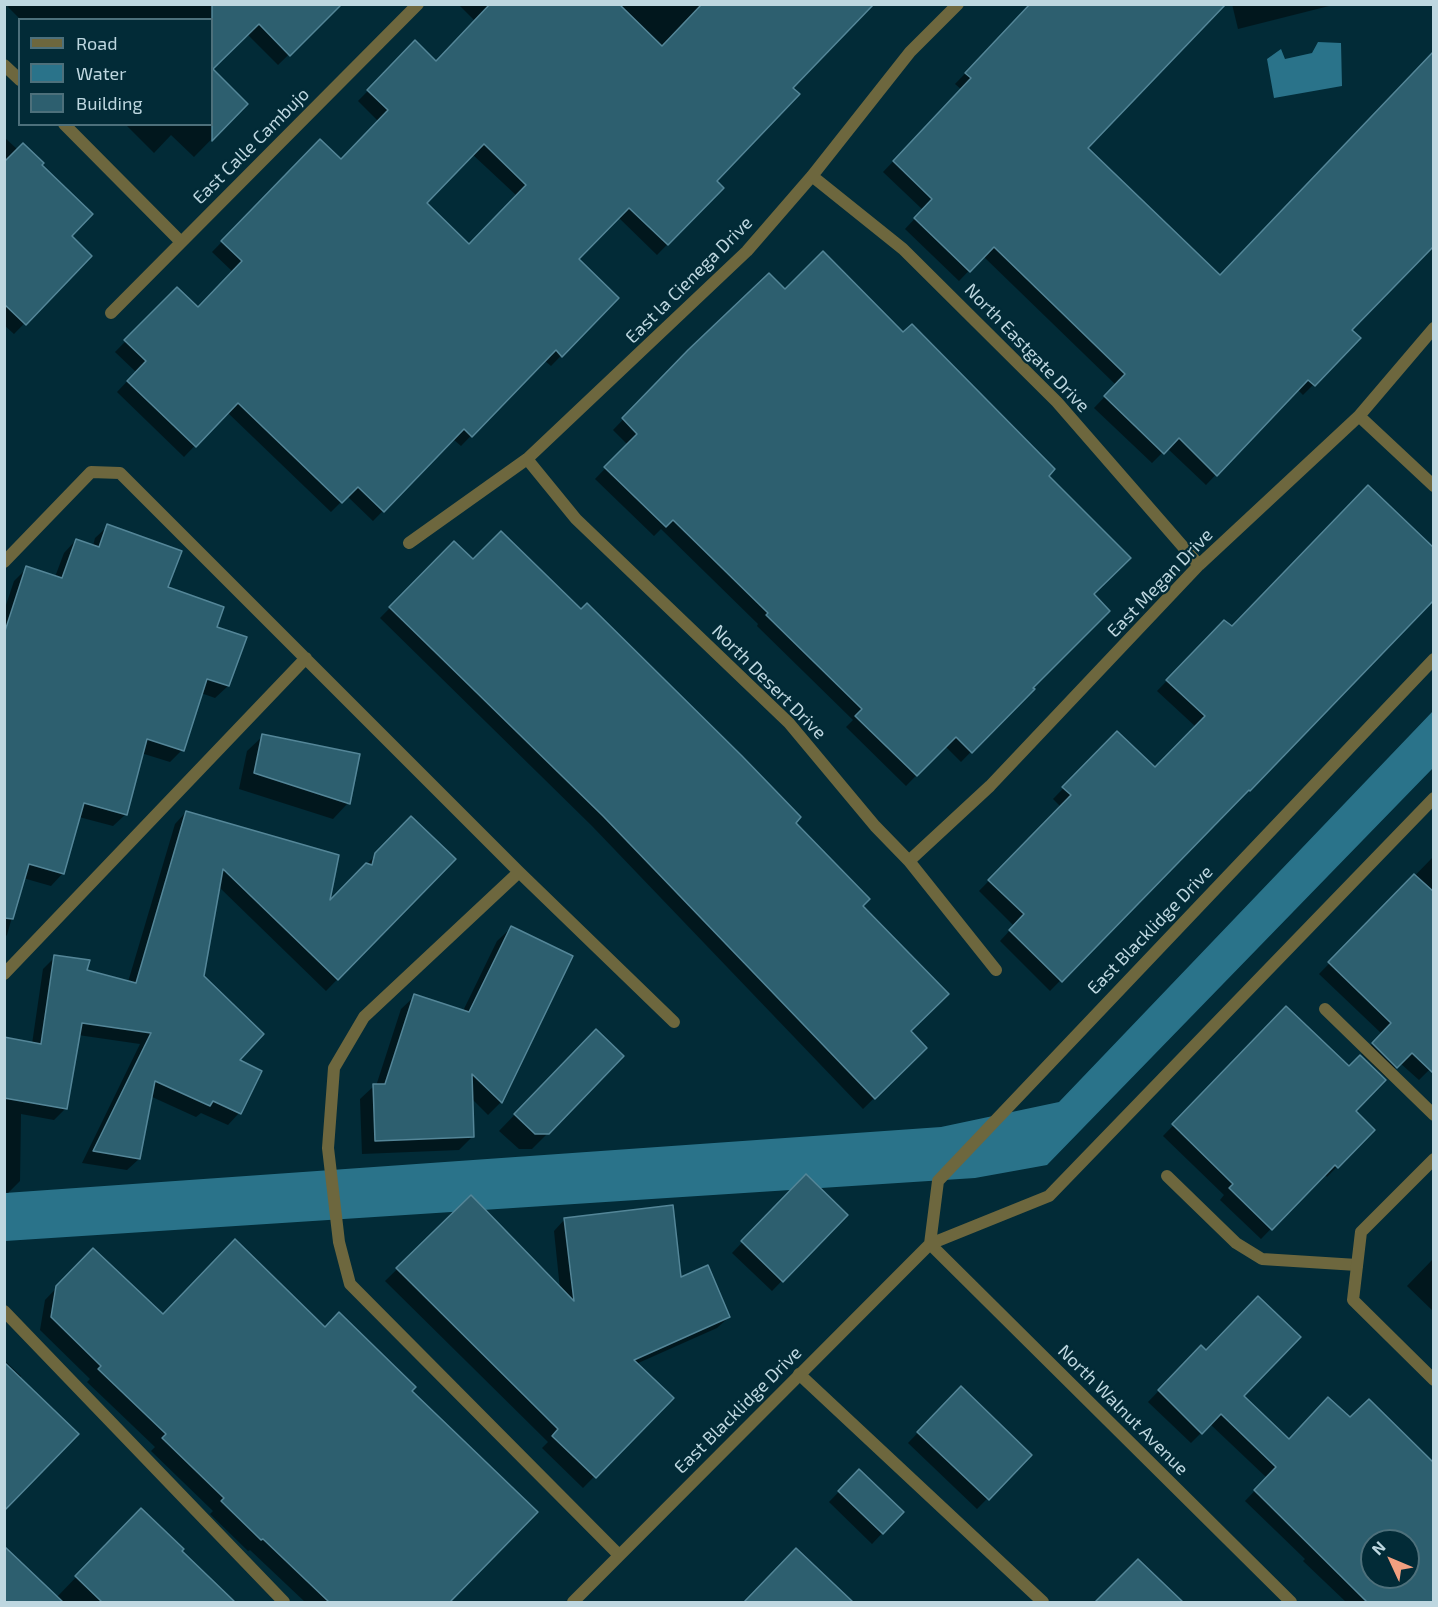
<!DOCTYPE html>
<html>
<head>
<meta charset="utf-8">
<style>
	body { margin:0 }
	#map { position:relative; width:1438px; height:1607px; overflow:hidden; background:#022b37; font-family:"Exo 2",sans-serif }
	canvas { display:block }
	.frame { position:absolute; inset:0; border:6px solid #bed7e0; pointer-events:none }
	.legend { position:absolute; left:18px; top:18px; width:195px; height:108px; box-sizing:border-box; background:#022b37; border:2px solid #4d707b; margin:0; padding:8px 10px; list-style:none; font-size:18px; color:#bed7e0 }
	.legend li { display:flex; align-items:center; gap:12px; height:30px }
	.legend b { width:30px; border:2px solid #4d707b }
	.north { position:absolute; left:1360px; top:1529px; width:60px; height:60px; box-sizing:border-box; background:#022b37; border:2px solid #4d707b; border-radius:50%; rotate:314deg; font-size:16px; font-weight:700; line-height:24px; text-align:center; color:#bed7e0 }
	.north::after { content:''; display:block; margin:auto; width:21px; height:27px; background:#f2a080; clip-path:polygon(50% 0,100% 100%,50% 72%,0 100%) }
</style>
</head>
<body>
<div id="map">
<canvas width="1438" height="1607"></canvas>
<div class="frame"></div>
<ul class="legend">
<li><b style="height:8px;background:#6d673e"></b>Road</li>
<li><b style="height:16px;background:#2a738a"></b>Water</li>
<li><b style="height:16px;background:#2d5f6f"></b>Building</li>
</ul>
<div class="north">N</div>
</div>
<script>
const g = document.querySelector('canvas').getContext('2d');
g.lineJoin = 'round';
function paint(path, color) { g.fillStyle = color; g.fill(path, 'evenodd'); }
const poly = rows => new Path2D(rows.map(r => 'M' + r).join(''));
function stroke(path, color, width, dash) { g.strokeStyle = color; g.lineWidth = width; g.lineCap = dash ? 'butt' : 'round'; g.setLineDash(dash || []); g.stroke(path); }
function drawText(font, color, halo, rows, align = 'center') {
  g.font = font + ' "Exo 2",sans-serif'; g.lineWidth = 4.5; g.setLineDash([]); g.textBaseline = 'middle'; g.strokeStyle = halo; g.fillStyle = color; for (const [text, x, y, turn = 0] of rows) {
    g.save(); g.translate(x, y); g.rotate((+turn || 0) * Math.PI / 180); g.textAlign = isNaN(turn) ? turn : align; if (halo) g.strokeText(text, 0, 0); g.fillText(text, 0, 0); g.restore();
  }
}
const water = poly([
	[1318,42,1341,43,1342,86,1274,98,1267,59,1281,49,1285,59,1312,53],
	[1433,711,1433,768,1047,1165,975,1178,5,1241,5,1193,941,1127,1059,1102]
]);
const shadow = poly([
	[10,4,323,4,331,13,278,65,247,34,212,69,212,20,21,20,8,7],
	[458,4,871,4,791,88,715,181,722,188,657,255,618,217,577,259,617,298,551,366,544,360,461,446,453,439,373,521,347,496,331,512,227,412,184,457,117,392,136,372,115,352,177,289,198,309,233,272,212,252,320,141,341,161,379,122,358,101,405,53,436,62,475,21],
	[472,154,517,196,469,246,425,203],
	[1232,4,1337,4,1238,29],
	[1024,13,1086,148,1219,277,1350,330,1359,339,1303,395,1297,389,1206,485,1167,448,1152,463,1094,408,1116,385,983,256,959,281,905,229,923,210,883,172,962,90,955,84],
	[212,70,246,104,194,157,171,135,154,153,125,124,212,124],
	[4,137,18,150,40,165,70,236,90,256,14,334,4,325],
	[785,291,1047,476,1092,594,1031,688,1032,689,961,762,945,746,906,786,846,727,853,720,757,626,758,624,661,529,654,536,595,479,628,445,613,430,689,351],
	[108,526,166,588,216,628,245,638,228,686,215,698,201,693,182,750,170,762,141,753,126,814,113,826,79,817,63,873,51,886,23,878,7,935,4,938,4,611,14,581,27,568,55,577,64,553,76,540,93,546,95,538],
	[454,543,473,561,794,823,861,906,909,1031,925,1048,863,1109,592,826,380,618],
	[1224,622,1249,790,1239,800,1238,799,1050,991,1000,941,1014,926,979,891,1061,807,1053,799,1117,733,1155,769,1196,727,1157,691],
	[263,736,348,803,333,819,239,789,247,751],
	[186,812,327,905,412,818,454,859,326,991,219,887,202,976,237,1060,260,1071,239,1113,228,1125,201,1113,196,1117,150,1096,139,1159,127,1170,82,1163,140,1044,78,1035,66,1108,54,1120,21,1114,20,1181,8,1193,4,1193,4,1039,32,1044,43,969,55,957,85,971,128,982,175,824],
	[1434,856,1434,1065,1419,1080,1400,1063,1386,1077,1362,1054,1382,1034,1319,974],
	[511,928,501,1102,488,1115,472,1099,473,1136,459,1150,362,1154,360,1099,374,1086,376,1086,401,1009,415,996,463,1011,497,941],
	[1286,1008,1349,1068,1354,1111,1373,1130,1327,1177,1324,1174,1261,1239,1220,1200,1224,1195,1163,1136],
	[580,1047,548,1133,532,1149,519,1149,499,1131],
	[806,1176,846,1215,772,1291,732,1253],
	[471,1197,560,1289,554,1231,565,1219,680,1279,729,1317,717,1328,636,1364,671,1398,583,1488,542,1448,548,1442,385,1281],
	[93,1250,163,1315,325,1329,410,1391,450,1602,305,1602,250,1550,248,1551,210,1514,213,1511,151,1451,155,1447,87,1382,90,1379,40,1330,45,1300],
	[1434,1258,1434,1312,1407,1286],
	[1201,1347,1242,1396,1289,1441,1350,1419,1434,1465,1434,1602,1346,1602,1303,1561,1305,1559,1245,1501,1267,1478,1210,1424,1191,1443,1148,1402],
	[1372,1541,1408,1541,1408,1577,1372,1577],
	[4,1360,21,1376,19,1379,4,1509],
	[961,1388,1030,1455,977,1509,908,1443],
	[859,1471,902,1512,872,1544,829,1502],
	[141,1510,233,1602,4,1602,4,1548,56,1598],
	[796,1550,850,1602,745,1602],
	[1138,1561,1181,1602,1097,1602]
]);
const building = poly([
	[212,4,342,4,290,56,259,24,213,69,248,104,212,141,212,4],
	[490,4,619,4,662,46,702,4,874,4,793,88,800,94,717,181,724,188,668,245,629,208,579,259,619,298,562,357,556,350,472,437,464,429,384,512,358,487,342,503,238,403,196,447,127,381,146,361,124,340,177,287,198,307,242,261,221,241,320,139,341,159,388,110,367,90,415,40,436,61,490,4],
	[484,144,526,185,469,244,427,203,484,144],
	[1030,4,1226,4,1088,148,1220,275,1434,51,1434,246,1352,330,1361,338,1315,386,1308,380,1217,476,1179,438,1164,454,1104,396,1125,374,994,247,970,272,914,218,932,199,893,161,971,78,965,73,1030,4],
	[23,143,44,163,42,165,93,214,72,236,92,256,26,325,4,304,4,162,23,143],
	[823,251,903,332,912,324,1055,469,1049,476,1131,558,1094,594,1110,611,1033,688,1035,689,972,753,956,737,917,776,855,716,862,709,766,615,768,613,673,520,666,527,604,467,637,434,622,418,688,350,769,273,785,289,823,251],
	[1368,485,1434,548,1434,600,1250,791,1249,790,1062,982,1009,930,1024,914,988,880,1071,795,1062,787,1117,731,1155,767,1205,716,1166,680,1224,620,1232,626,1368,485],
	[107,524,182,551,168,587,224,607,217,627,247,637,229,686,207,679,184,751,147,739,127,815,84,803,64,874,29,864,13,919,4,918,4,634,26,566,62,578,76,539,99,547,107,524],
	[501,531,581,609,587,603,742,756,801,817,796,823,870,899,863,906,949,994,911,1031,927,1048,875,1099,603,816,389,607,454,541,473,559,501,531],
	[262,734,360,754,350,804,254,773,262,734],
	[186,811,339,855,330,900,366,863,372,865,375,853,411,816,456,859,338,980,223,869,204,976,264,1034,240,1060,262,1071,241,1114,213,1101,210,1106,155,1081,140,1159,93,1151,151,1033,82,1023,67,1109,4,1098,4,1037,41,1044,54,955,90,960,87,970,136,983,186,811],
	[1414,874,1434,892,1434,1074,1412,1053,1397,1068,1372,1043,1391,1023,1328,962,1414,874],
	[511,926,573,956,502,1103,472,1074,474,1137,375,1141,373,1084,385,1084,414,994,469,1012,511,926],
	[1286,1006,1349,1066,1360,1055,1386,1080,1356,1111,1375,1130,1338,1168,1335,1165,1272,1230,1229,1188,1233,1184,1172,1124,1286,1006],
	[596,1029,624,1056,549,1134,535,1134,514,1114,596,1029],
	[806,1174,848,1215,783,1282,741,1241,806,1174],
	[471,1195,574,1301,564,1218,673,1205,681,1277,708,1265,730,1317,634,1360,674,1398,596,1478,552,1436,558,1429,396,1268,471,1195],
	[235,1239,325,1327,339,1312,416,1387,412,1391,538,1512,450,1602,329,1602,263,1539,261,1540,221,1501,224,1498,162,1438,166,1434,98,1369,101,1366,51,1317,56,1286,93,1248,163,1314,235,1239],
	[1258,1296,1301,1337,1244,1396,1289,1439,1328,1397,1350,1417,1369,1399,1434,1463,1434,1602,1367,1602,1254,1490,1276,1467,1221,1414,1202,1434,1158,1390,1201,1345,1206,1350,1258,1296],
	[1372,1541,1408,1541,1408,1577,1372,1577,1372,1541],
	[4,1362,79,1434,4,1511,4,1362],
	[961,1386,1032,1455,989,1500,917,1432,961,1386],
	[859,1469,904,1512,883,1534,838,1491,859,1469],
	[141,1508,184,1549,182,1551,235,1602,102,1602,75,1576,141,1508],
	[4,1546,63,1602,4,1602,4,1546],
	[796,1548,853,1602,744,1602,796,1548],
	[1138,1559,1183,1602,1095,1602,1138,1559]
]);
const lane = poly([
	[1325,1009,1434,1115],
	[1167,1176,1236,1243,1262,1259,1357,1265],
	[799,1374,1043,1602]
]);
const street = poly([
	[4,65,20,80],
	[64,124,181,242],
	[812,176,903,249,1057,402,1199,565],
	[111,313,418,4],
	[1359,416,1434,486],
	[527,459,576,519,789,723,875,826,909,861,996,970],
	[409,543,527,459,747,251,812,176,910,52,958,4],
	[4,562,91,472,120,473,519,872,674,1022],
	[909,861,990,786,1199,565,1359,416,1434,328],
	[519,872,364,1017,334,1068,328,1148,339,1242,350,1284,619,1555],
	[4,974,306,658],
	[1434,1159,1361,1232,1353,1300,1434,1380],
	[930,1244,938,1181,1434,659],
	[930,1244,1291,1602],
	[4,1311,284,1602],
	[573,1602,930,1244,1049,1196,1434,798]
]);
const streetNames = [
	["East Calle Cambujo",251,146,-45],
	["East la Cienega Drive",689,280,-45],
	["North Eastgate Drive",1027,348,46],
	["East Megan Drive",1160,583,-46],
	["North Desert Drive",769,682,45],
	["East Blacklidge Drive",1150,930,-46],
	["East Blacklidge Drive",738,1410,-45],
	["North Walnut Avenue",1123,1410,45]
];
paint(water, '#2a738a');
paint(shadow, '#0007');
paint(building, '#2d5f6f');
stroke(building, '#548698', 1.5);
stroke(lane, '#6d673e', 12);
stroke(street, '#6d673e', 12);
drawText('18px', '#bed7e0', '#022b37', streetNames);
</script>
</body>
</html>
